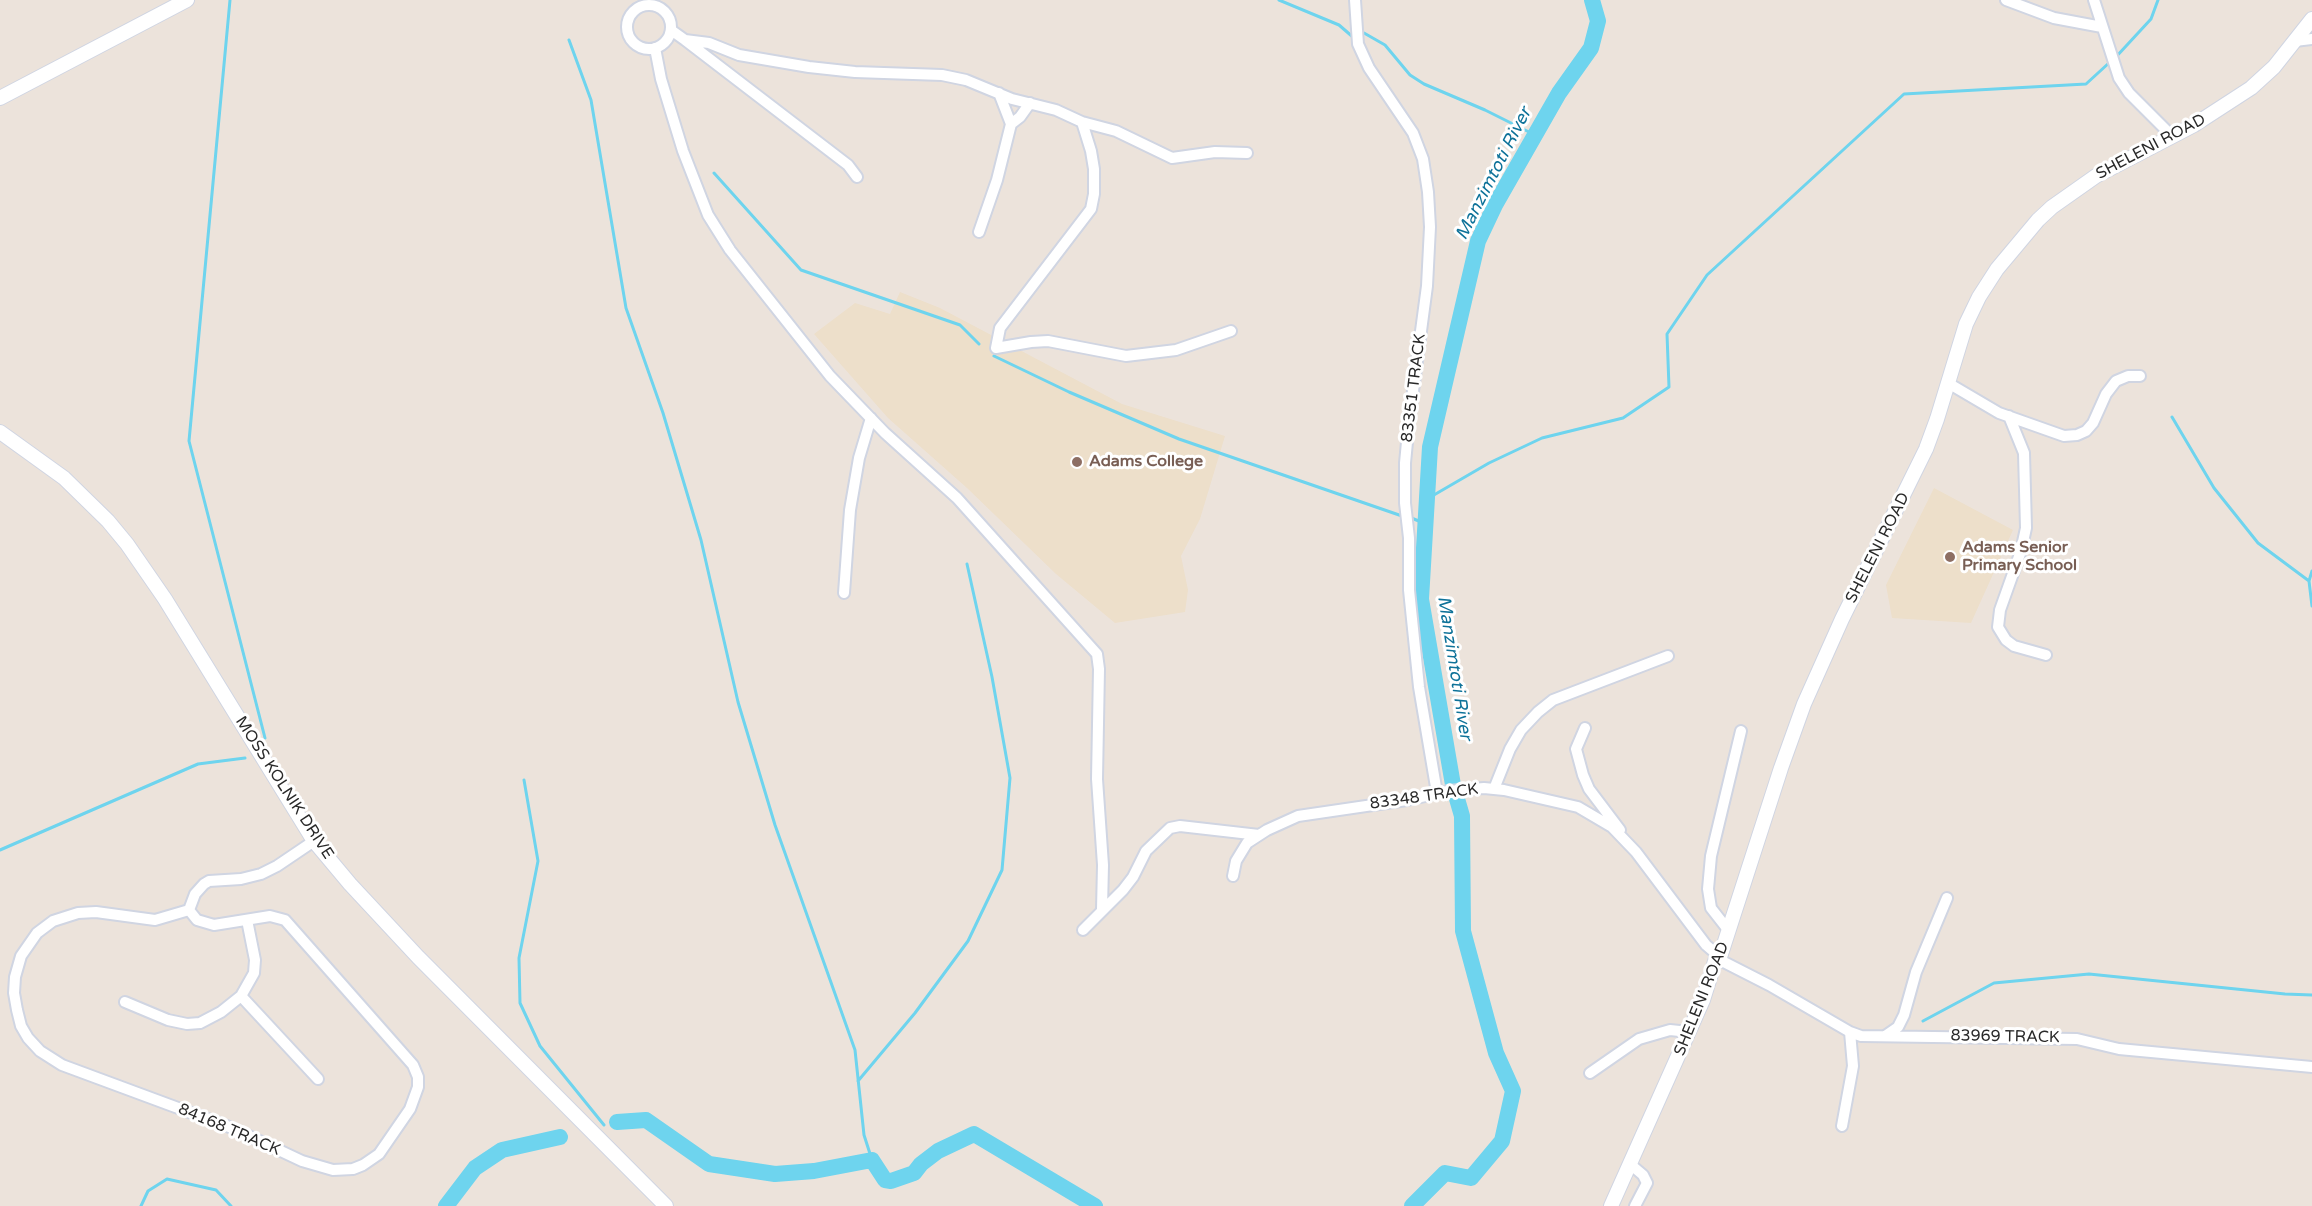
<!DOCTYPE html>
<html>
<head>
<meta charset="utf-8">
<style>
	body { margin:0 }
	canvas { display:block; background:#ece3db }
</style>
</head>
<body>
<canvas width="2312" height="1206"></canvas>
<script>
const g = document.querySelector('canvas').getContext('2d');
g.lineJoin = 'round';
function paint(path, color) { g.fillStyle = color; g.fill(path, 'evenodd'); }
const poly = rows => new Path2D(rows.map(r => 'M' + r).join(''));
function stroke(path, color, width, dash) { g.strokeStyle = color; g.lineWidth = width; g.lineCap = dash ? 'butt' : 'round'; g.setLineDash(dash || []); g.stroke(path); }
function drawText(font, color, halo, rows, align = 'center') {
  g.font = font + ' "Varela Round",sans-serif'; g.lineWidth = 6; g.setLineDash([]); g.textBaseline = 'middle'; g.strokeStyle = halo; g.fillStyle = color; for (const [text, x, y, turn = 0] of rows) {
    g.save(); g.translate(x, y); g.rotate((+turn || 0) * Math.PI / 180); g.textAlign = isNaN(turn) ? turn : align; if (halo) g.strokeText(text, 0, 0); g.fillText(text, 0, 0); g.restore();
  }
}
const education = poly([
	[900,292,940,308,1122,404,1225,436,1200,519,1181,556,1188,590,1185,612,1115,623,1056,574,967,488,888,418,814,334,855,303,890,314],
	[1934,488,2013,530,1971,623,1892,618,1886,585]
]);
const stream = poly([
	[230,0,189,441,265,738],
	[1279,0,1339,25,1354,38],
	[1364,33,1385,45,1410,75,1424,84,1485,110,1535,135],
	[569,40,591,100,626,308,663,413,701,540,738,702,775,825,855,1050,864,1135,872,1160],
	[2115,58,2151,19,2158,0],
	[714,173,801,270,960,325,979,344],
	[994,356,1069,392,1179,439,1402,516],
	[2172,417,2214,488,2258,543,2309,581],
	[1427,499,1489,463,1542,438,1623,418,1669,387,1667,334,1707,275,1904,94,2086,84,2110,62],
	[1409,517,1426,524],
	[2312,571,2309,581,2312,606],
	[524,780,538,861,519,958,520,1003,540,1046,604,1125],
	[0,850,198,764,245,758],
	[1923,1021,1994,983,2089,974,2285,994,2312,995],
	[858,1081,915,1013,968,941,1002,870,1010,778,992,677,967,564],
	[141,1206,148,1191,167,1179,216,1190,231,1206]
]);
const river = poly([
	[617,1122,646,1120,709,1164,775,1174,814,1171,872,1160,885,1180,891,1181,914,1173,921,1164,938,1151,974,1134,1095,1206],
	[446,1206,475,1168,502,1150,560,1137],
	[1412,1206,1445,1173,1471,1178,1502,1141,1513,1091,1496,1053,1463,931,1462,816,1453,785,1421,599,1430,447,1478,241,1495,205,1559,93,1591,48,1598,21,1592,0]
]);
const street = poly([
	[1355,0,1358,44,1369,68,1413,133,1423,159,1428,192,1430,227,1427,286,1409,421,1405,463,1405,503,1409,538,1409,590,1419,687,1437,793],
	[2006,0,2054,18,2102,27],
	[2094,0,2119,78,2129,93,2172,136],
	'627 27a22 22 0 1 1 44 0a22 22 0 1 1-44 0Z',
	[671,30,685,40,709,43,739,55,809,67,855,72,942,75,966,80,1012,99,1056,110,1082,122,1116,131,1172,158,1215,152,1247,153],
	[685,40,848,165,857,177],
	[2295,41,2312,39],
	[655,48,661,79,683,151,708,215,730,250,830,376,885,433,957,498,1097,654,1099,669,1097,779,1103,865,1102,909],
	[1082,122,1091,151,1094,169,1094,194,1091,209,1000,328,996,348,1031,342,1048,341,1126,356,1176,350,1231,331],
	[1011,124,1020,117,1030,103],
	[979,232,997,180,1011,124,999,93],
	[1948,383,1999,413,2064,436,2077,435,2086,431,2093,423,2106,394,2116,381,2128,376,2140,376],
	[2009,416,2024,453,2026,528,2021,551,2000,610,1998,627,2006,640,2014,646,2046,655],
	[844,593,850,510,859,458,871,418],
	[1585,728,1576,749,1583,775,1589,789,1620,830],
	[1494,789,1510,749,1521,730,1538,712,1553,700,1668,656],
	[1233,876,1236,861,1247,843,1267,830,1298,816,1407,800,1448,791,1484,788,1504,790,1578,807,1612,827,1636,852,1706,945,1720,957],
	[189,910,155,920,96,912,78,913,53,921,37,933,21,956,15,977,14,993,17,1010,21,1026,28,1038,40,1051,62,1065,232,1128,302,1161,333,1170,353,1169,363,1165,379,1154,410,1109,418,1087,418,1077,413,1065,285,920,270,916,214,925,197,920,189,910,195,894,204,884,209,881,241,879,261,874,277,866,314,841],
	[1083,930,1123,890,1133,877,1146,851,1170,828,1180,826,1259,835],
	[1729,931,1711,908,1708,889,1711,856,1741,731],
	[1716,958,1769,985,1850,1032,1861,1036,2077,1039,2119,1049,2312,1067],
	[241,996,318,1079],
	[125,1002,168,1020,187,1024,200,1023,221,1012,241,996,254,973,255,960,247,920],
	[1885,1036,1898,1027,1904,1015,1916,972,1947,898],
	[1590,1073,1639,1039,1670,1030,1689,1032],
	[1842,1126,1853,1066,1850,1032],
	[1630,1164,1643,1175,1647,1183,1635,1206]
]);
const secondary = poly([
	[0,98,187,0],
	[0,432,64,478,108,521,127,544,165,599,314,841,350,884,418,957,666,1206],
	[1611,1206,1703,1000,1716,958,1720,957,1781,768,1804,704,1842,619,1926,449,1937,419,1966,324,1979,297,1997,269,2038,220,2052,207,2096,176,2194,125,2251,88,2274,67,2312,19]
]);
const markers = [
	[1077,462,6,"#8d6e63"],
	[1950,557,6,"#8d6e63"]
];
const streetNames = [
	["SHELENI ROAD",2151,147,-28],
	["83351 TRACK",1414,388,-83],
	["SHELENI ROAD",1878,548,-63],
	["MOSS KOLNIK DRIVE",284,788,57],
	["83348 TRACK",1424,797,-8],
	["SHELENI ROAD",1702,999,-68],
	["83969 TRACK",2005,1037,1],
	["84168 TRACK",229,1130,23]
];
const educationNames = [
	["Adams College",1089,462],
	["Adams Senior",1962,548],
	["Primary School",1962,566]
];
const waterNames = [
	["Manzimtoti River",1494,174,-63],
	["Manzimtoti River",1454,668,81]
];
paint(education, '#eddfca');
stroke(stream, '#6ed4ee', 3);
stroke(river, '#6ed4ee', 16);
stroke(street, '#d0d5e2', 14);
stroke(secondary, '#d0d5e2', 16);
stroke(street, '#fff', 10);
stroke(secondary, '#fff', 14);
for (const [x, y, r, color] of markers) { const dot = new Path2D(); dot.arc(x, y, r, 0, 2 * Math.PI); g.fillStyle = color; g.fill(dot); stroke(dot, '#fff', 2); }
drawText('16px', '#292929', '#fff', streetNames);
drawText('bold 16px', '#785e54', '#fff', educationNames, 'left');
drawText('italic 18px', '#0e7299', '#fff', waterNames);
</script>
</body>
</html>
